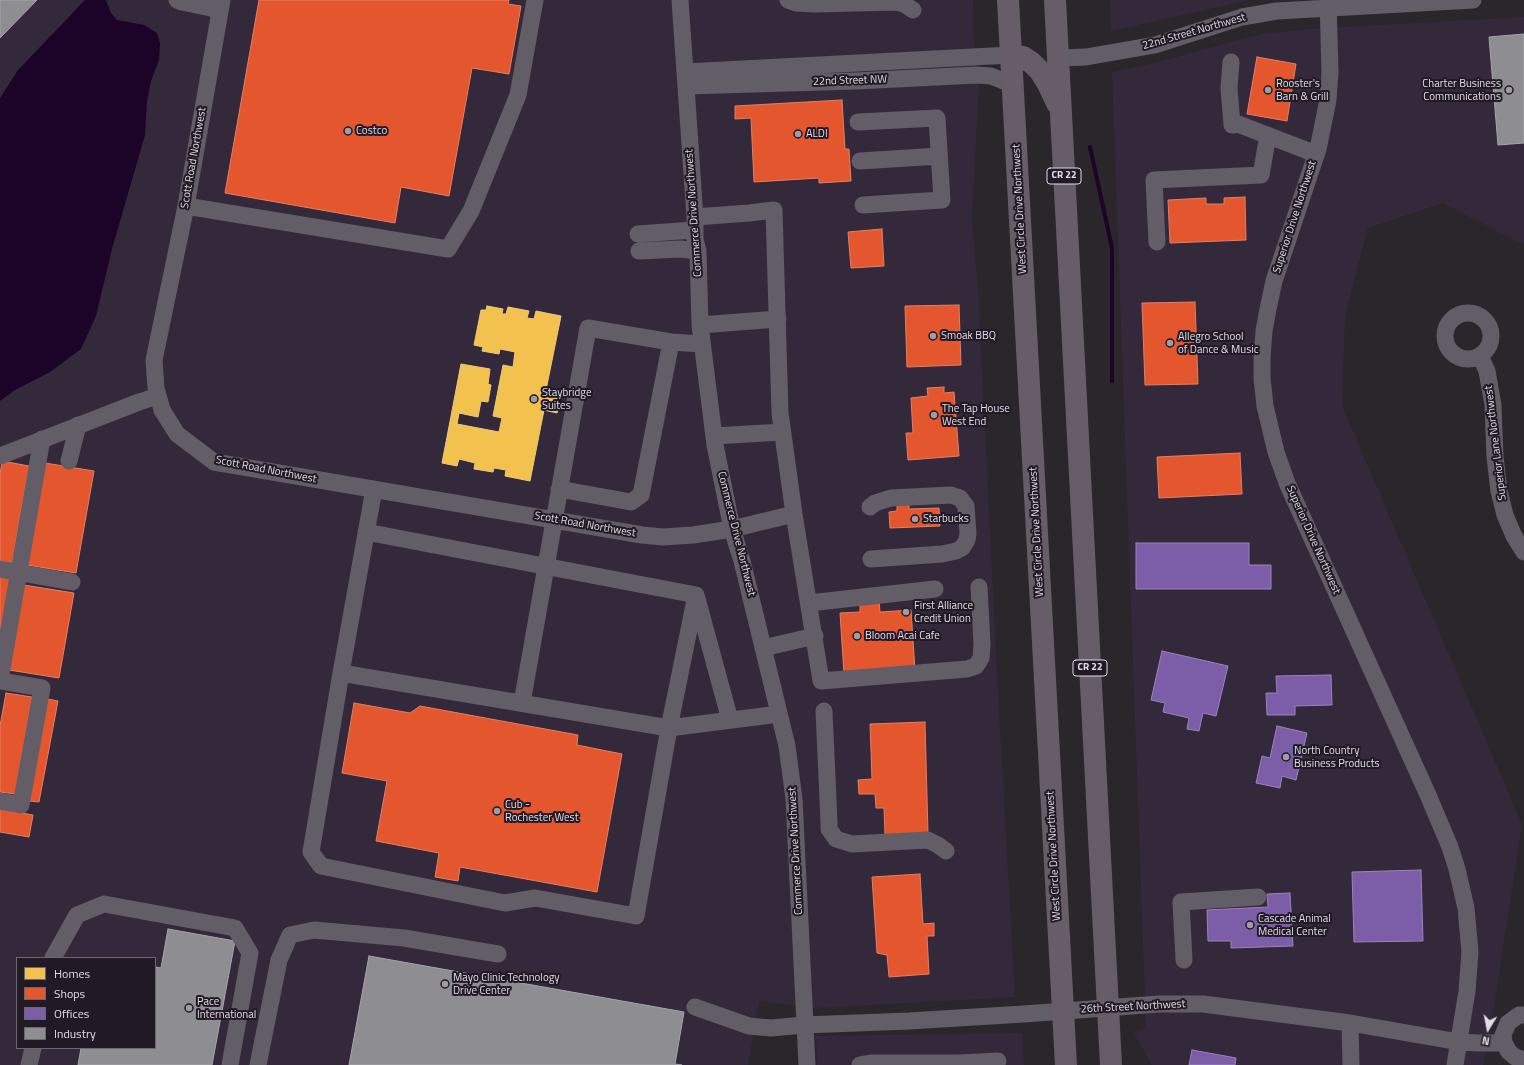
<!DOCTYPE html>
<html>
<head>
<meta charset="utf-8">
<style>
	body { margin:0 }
	#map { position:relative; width:1524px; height:1065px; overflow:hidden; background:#2a262c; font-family:"Titillium Web",sans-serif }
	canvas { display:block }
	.legend { position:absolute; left:16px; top:957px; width:140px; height:92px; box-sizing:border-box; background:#211926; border:1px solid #6e6772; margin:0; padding:5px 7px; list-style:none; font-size:12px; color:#e1dce5 }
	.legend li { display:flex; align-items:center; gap:8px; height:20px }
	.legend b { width:20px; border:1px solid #6e6772 }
	.north { position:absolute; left:1468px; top:1009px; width:40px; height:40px; -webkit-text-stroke:3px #211926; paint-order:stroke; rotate:190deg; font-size:11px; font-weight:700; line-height:16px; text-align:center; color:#e1dce5 }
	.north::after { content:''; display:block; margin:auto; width:14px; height:18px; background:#e1dce5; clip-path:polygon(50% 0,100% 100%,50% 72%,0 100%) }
</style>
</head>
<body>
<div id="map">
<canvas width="1524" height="1065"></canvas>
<ul class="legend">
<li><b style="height:11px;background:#f2c14e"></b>Homes</li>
<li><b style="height:11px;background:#e4572e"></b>Shops</li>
<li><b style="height:11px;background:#7b5ea7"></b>Offices</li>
<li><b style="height:11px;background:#8d8d92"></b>Industry</li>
</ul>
<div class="north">N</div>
</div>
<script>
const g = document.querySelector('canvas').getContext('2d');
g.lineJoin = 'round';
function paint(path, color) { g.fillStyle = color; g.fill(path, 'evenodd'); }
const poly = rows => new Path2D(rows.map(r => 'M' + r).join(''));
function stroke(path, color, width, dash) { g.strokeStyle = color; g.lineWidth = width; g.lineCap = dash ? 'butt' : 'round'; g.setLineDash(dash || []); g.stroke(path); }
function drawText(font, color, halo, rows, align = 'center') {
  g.font = font + ' "Titillium Web",sans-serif'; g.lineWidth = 4; g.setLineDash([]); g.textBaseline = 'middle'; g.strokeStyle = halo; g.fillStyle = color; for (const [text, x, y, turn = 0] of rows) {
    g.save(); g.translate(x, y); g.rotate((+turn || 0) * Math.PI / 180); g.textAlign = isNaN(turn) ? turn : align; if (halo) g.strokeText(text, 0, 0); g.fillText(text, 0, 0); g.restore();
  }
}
const built = poly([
	[0,0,973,0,974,45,979,79,972,220,978,289,997,674,1015,997,814,1008,759,1001,748,1065,0,1065],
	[17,958,155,958,155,1048,17,1048],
	[1110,0,1250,0,1111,31],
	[1524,17,1524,243,1518,242,1443,203,1368,228,1345,315,1342,406,1522,824,1495,1001,1483,1065,1152,1065,1134,1033,1146,1028,1112,72,1143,66,1261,34,1309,29],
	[1022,1033,1024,1065,817,1065,816,1036]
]);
const water = poly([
	[85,0,106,0,111,13,117,20,144,25,157,33,160,43,159,60,151,81,147,101,145,135,112,249,96,316,81,349,50,372,15,390,0,401,0,98,18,70]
]);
const homes = poly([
	[487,306,503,309,502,314,506,314,508,307,529,311,527,318,534,319,536,311,561,316,546,390,561,393,557,413,544,410,530,481,505,476,506,470,494,468,493,472,474,469,475,463,459,459,457,466,442,463,461,364,490,369,488,384,491,385,488,402,481,401,478,417,459,413,457,424,499,432,502,418,493,416,503,365,513,367,515,352,500,349,499,354,482,351,483,347,474,345,481,310,486,310,487,306]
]);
const shops = poly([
	[259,0,509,0,508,4,521,6,509,74,472,68,449,196,401,187,395,223,225,193,259,0],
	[1257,57,1296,64,1287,121,1247,114,1257,57],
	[842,100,845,149,849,149,851,181,819,183,819,178,754,182,751,118,735,119,735,106,842,100],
	[1245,197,1246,240,1170,243,1168,200,1206,198,1206,204,1224,204,1224,198,1245,197],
	[882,229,884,266,851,268,848,232,882,229],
	[1195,302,1198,384,1145,385,1142,303,1195,302],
	[959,305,961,365,907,367,905,306,959,305],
	[944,387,944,393,954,392,959,456,908,460,906,433,913,433,911,398,928,396,927,388,944,387],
	[1240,453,1242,494,1159,498,1157,457,1240,453],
	[2,461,29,466,12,563,0,561,0,475,2,461],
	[45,463,94,471,76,573,27,565,45,463],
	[909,504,909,509,939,508,940,526,890,528,889,512,897,511,897,505,909,504],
	[0,575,11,576,0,640,0,575],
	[24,585,74,593,59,678,9,670,24,585],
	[879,600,880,612,911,610,915,670,844,674,840,613,860,612,860,601,879,600],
	[6,693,32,697,15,794,0,792,0,726,6,693],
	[48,699,58,701,39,802,29,801,48,699],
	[354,703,410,713,420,706,578,735,577,745,622,754,597,892,460,867,458,881,435,877,439,853,376,841,387,781,342,773,354,703],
	[925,722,928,834,885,835,884,808,876,808,875,794,859,794,858,780,872,779,870,724,925,722],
	[0,809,33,815,29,837,0,832,0,809],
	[920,874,923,924,934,923,934,936,927,936,929,974,889,977,887,955,877,953,872,877,920,874]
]);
const offices = poly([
	[1136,543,1249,543,1249,565,1271,565,1271,589,1136,589,1136,543],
	[1162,651,1228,666,1216,716,1203,713,1199,731,1187,729,1189,718,1163,712,1165,703,1151,700,1162,651],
	[1331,675,1332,705,1295,706,1295,715,1267,715,1266,693,1277,693,1276,676,1331,675],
	[1277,726,1307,733,1296,780,1282,776,1280,788,1256,783,1262,756,1270,758,1277,726],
	[1421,870,1423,941,1354,942,1352,872,1421,870],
	[1290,893,1293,946,1231,948,1231,941,1208,941,1207,910,1268,907,1267,894,1290,893],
	[1192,1050,1236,1058,1235,1065,1189,1065,1192,1050]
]);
const industry = poly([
	[0,0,37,0,0,38,0,0],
	[1524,34,1524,143,1498,145,1489,37,1524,34],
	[168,929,235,941,212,1065,78,1065,81,1048,155,1048,155,967,161,968,168,929],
	[369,956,684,1012,675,1064,682,1065,349,1065,369,956]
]);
const stream = poly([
	[1090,147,1112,248,1112,381]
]);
const minor = poly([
	[177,0,182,2,220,10],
	[222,0,186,206,154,360,156,388,162,410,177,434,214,462,642,535,663,537,693,535,732,529,794,514],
	[680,0,695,217,695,239,698,251,700,325,715,445,732,529,742,561,787,746,794,799,807,1065],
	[788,0,796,3,815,4,896,2,904,4,913,10],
	[1328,0,1330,72,1328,100,1318,149,1274,281,1268,309,1264,331,1262,357,1262,378,1265,406,1276,452,1287,483,1428,795,1450,847,1457,869,1466,908,1470,952,1467,991,1455,1065],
	[1059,58,1086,57,1155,45,1242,17,1277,11,1473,0],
	[1231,62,1229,88,1232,125,1238,124,1316,154],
	[685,72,1011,55],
	[686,86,856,81,976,75,991,76,1013,85],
	[858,122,937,118,942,200,863,205],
	[860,161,939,156],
	[186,206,448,249,471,211,518,95,535,0],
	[695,217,749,213,774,210,780,413,794,514,821,681,967,669,976,666,981,658,982,644,979,587],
	[638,234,694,230],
	[1157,242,1154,180,1261,175,1268,135],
	[639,251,680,249,698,251],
	'1445 336a23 23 0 1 1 46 0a23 23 0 1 1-46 0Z',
	[700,325,778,319],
	[1480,356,1487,371,1493,405,1495,457,1499,491,1505,515,1514,536,1524,552],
	[714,436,782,432],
	[0,456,139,402,158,396],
	[69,461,78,425],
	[374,489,341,673,669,728,779,714],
	[559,489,631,502,641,495,671,342],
	[870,507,875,503,891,498,951,495,960,498,966,506,968,534,967,540,962,548,956,551,942,554,871,559],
	[366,532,696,595,730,720],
	[0,569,72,582],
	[809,603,935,589],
	[763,648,815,636],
	[341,673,311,852,321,866,505,903,535,898,636,916,669,728,696,595],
	[0,680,42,439],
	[0,681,42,688,21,805,0,801],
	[522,703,588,328,671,342,702,344],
	[824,711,829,822,829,829,836,839,852,844,928,840,938,845,946,851],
	[53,958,77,915,104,904,235,928,250,953,230,1065],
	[1184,960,1181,902,1258,897],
	[695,1007,749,1026,771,1028,804,1025,909,1021,1024,1014,1159,1004,1203,1004,1350,1023,1459,1042,1479,1043,1504,1043],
	[1524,1015,1519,1015,1508,1023,1503,1035,1504,1043,1509,1052,1515,1057,1524,1060],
	[1350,1023,1351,1065],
	[29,1065,33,1048],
	[258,1065,279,960,290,935,314,930,404,938,498,954],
	[860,1065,872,1063,959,1063,998,1061]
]);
const major = poly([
	[1008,0,1066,1065],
	[1055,0,1111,1065],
	[1011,55,1023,57,1032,63,1040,71,1048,84,1057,103]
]);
const markers = [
	[1268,90,4,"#a19ca4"],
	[1509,90,4,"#a19ca4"],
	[348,131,4,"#a19ca4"],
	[798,134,4,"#a19ca4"],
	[933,336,4,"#a19ca4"],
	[1170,343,4,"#a19ca4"],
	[534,399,4,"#a19ca4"],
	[934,415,4,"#a19ca4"],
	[915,519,4,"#a19ca4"],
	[906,612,4,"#a19ca4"],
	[857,636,4,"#a19ca4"],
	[1286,757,4,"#a19ca4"],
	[497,811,4,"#a19ca4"],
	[1250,925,4,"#a19ca4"],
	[445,984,4,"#a19ca4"],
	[189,1008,4,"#a19ca4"]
];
const shields = [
	[1064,176,34],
	[1090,668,34]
];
const shieldNames = [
	["CR 22",1064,176],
	["CR 22",1090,668]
];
const streetNames = [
	["22nd Street Northwest",1194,32,-16],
	["22nd Street NW",850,81,-2],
	["Scott Road Northwest",194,158,-80],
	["West Circle Drive Northwest",1020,209,-93],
	["Commerce Drive Northwest",694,213,-94],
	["Superior Drive Northwest",1295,217,-72],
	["Superior Lane Northwest",1496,443,-97],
	["Scott Road Northwest",266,470,11],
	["Scott Road Northwest",585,525,10],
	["West Circle Drive Northwest",1037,532,-93],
	["Commerce Drive Northwest",736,534,76],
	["Superior Drive Northwest",1313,540,66],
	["Commerce Drive Northwest",796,851,-93],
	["West Circle Drive Northwest",1054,856,-93],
	["26th Street Northwest",1133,1007,-3]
];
const poiNames = [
	["Rooster's",1276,84],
	["Barn & Grill",1276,97],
	["Charter Business",1501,84,"right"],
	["Communications",1501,97,"right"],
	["Costco",356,131],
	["ALDI",806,134],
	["Smoak BBQ",941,336],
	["Allegro School",1178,337],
	["of Dance & Music",1178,350],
	["Staybridge",542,393],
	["Suites",542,406],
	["The Tap House",942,409],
	["West End",942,422],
	["Starbucks",923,519],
	["First Alliance",914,606],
	["Credit Union",914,619],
	["Bloom Acai Cafe",865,636],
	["North Country",1294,751],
	["Business Products",1294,764],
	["Cub -",505,805],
	["Rochester West",505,818],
	["Cascade Animal",1258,919],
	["Medical Center",1258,932],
	["Mayo Clinic Technology",453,978],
	["Drive Center",453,991],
	["Pace",197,1002],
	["International",197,1015]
];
paint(built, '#34293a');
paint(water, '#1c0328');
paint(homes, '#f2c14e');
stroke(homes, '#edc97b', 1);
paint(shops, '#e4572e');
stroke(shops, '#e37f65', 1);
paint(offices, '#7b5ea7');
stroke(offices, '#9a84ba', 1);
paint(industry, '#8d8d92');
stroke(industry, '#a6a5ab', 1);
stroke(stream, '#1c0328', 4);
stroke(minor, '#635d67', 17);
stroke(major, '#665d68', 22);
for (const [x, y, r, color] of markers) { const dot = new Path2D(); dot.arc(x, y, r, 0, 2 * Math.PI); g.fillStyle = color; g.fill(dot); stroke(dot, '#211926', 1.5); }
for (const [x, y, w] of shields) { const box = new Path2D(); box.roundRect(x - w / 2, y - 8, w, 16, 3); g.fillStyle = '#211926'; g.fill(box); stroke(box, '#e1dce5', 1); }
drawText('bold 10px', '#e1dce5', null, shieldNames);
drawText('11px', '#e1dce5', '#211926', streetNames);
drawText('11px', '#e1dce5', '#211926', poiNames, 'left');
</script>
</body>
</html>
